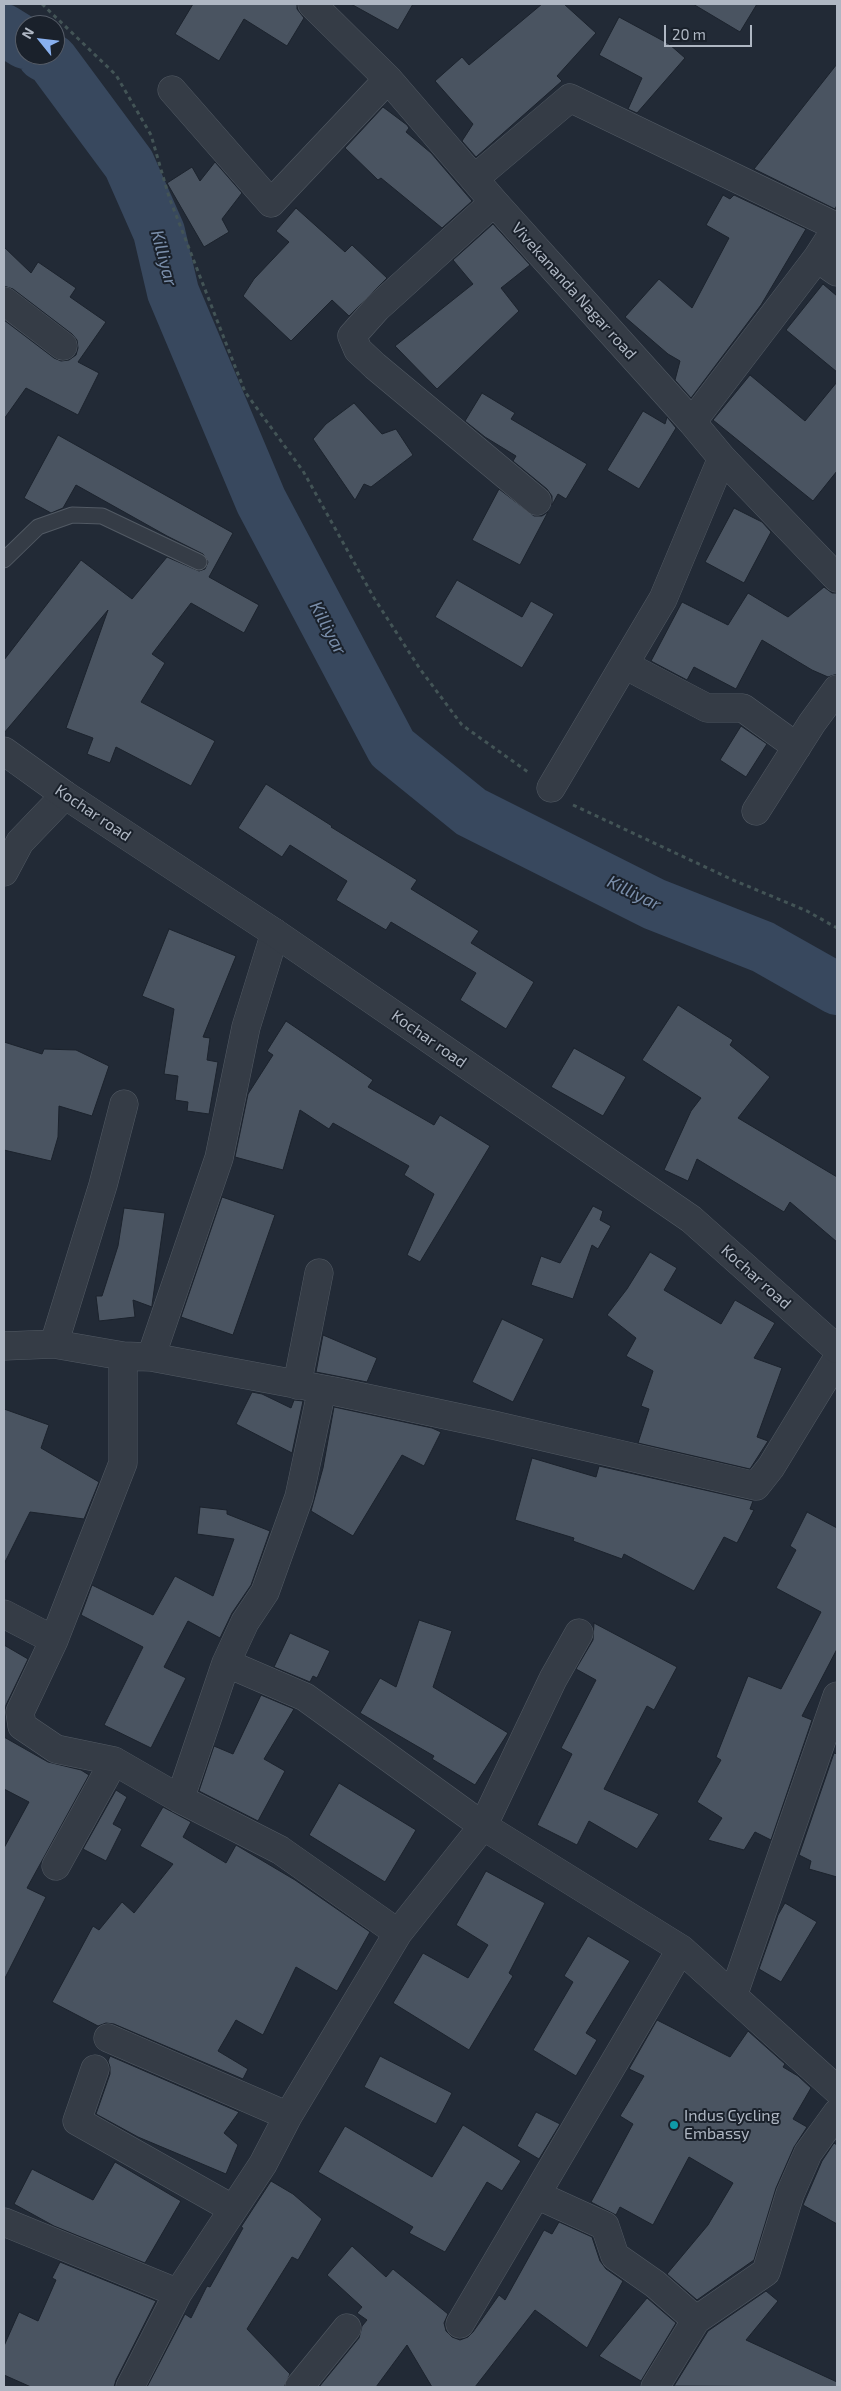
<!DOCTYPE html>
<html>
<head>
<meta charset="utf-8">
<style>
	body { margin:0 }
	#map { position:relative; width:841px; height:2391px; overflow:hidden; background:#222a36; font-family:"Exo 2",sans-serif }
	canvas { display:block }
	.frame { position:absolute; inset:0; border:5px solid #afb7c3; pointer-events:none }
	.north { position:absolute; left:15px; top:15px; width:50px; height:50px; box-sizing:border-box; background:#1a212b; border:1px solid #565d68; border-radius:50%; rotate:299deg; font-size:14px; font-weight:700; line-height:20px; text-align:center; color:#afb7c3 }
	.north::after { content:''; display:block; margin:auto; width:18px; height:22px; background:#88b0ef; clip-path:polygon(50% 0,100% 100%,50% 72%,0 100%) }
	.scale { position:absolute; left:664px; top:25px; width:88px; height:22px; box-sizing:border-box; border:2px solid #afb7c3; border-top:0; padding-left:6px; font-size:15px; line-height:18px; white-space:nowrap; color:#afb7c3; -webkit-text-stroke:4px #1a212b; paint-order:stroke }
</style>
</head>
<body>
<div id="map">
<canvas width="841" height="2391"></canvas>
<div class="frame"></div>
<div class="north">N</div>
<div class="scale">20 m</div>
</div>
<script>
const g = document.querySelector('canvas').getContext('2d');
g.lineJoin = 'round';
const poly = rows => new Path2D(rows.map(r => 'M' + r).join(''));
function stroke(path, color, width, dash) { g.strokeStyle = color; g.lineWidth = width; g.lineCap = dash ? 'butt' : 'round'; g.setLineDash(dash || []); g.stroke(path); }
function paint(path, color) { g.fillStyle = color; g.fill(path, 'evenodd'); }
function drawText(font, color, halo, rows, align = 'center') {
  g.font = font + ' "Exo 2",sans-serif'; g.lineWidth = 4; g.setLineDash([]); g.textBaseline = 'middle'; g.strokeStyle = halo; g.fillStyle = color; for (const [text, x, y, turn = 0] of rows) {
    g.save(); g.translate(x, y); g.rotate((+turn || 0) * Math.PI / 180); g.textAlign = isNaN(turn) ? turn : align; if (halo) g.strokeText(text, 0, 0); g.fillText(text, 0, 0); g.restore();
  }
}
const river = poly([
	[4,30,25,43],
	[43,55,52,60,129,164,159,232,173,292,261,501,392,748,471,812,654,904,763,947,837,989]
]);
const building = poly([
	[193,4,297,4,297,9,304,18,287,46,244,19,219,61,175,34,193,4],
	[351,4,413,4,398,30,351,4],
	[542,4,564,4,596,33,557,76,562,81,476,157,462,141,473,124,435,81,462,57,469,65,542,4],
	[693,4,757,4,740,32,693,4],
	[619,17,669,44,685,58,637,113,628,109,642,78,599,55,619,17],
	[837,64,837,205,835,209,754,169,837,64],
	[383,107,407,125,409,128,406,132,431,153,472,201,442,228,381,178,378,180,345,148,383,107],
	[215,162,242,193,222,219,229,232,204,247,167,183,192,167,200,181,215,162],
	[723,195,730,199,734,195,806,229,761,305,691,398,675,380,680,361,668,354,625,317,659,279,692,308,729,238,706,225,723,195],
	[296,208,345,252,352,245,387,278,349,316,332,300,291,341,243,296,254,279,289,242,276,231,296,208],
	[493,224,530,265,501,288,519,311,437,389,395,346,473,284,453,260,493,224],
	[4,247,31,273,38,262,76,288,70,297,106,322,78,362,99,373,78,415,26,388,4,419,4,320,54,358,61,361,69,360,76,355,78,348,77,340,72,334,13,289,4,286,4,247],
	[823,284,837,296,837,372,786,330,823,284],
	[750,375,805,421,837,382,837,471,813,501,713,420,750,375],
	[482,393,515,413,511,419,587,464,566,499,558,494,552,505,552,496,547,489,513,461,516,456,485,437,465,421,482,393],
	[354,403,382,434,396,429,413,455,371,487,364,484,355,500,313,439,326,424,354,403],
	[643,411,665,424,667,417,676,428,639,489,607,470,643,411],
	[58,435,233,533,209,577,259,605,244,633,191,603,152,654,165,663,141,702,215,741,191,786,116,747,110,763,87,754,93,738,66,728,108,610,4,733,4,660,81,560,132,599,167,557,199,571,205,569,208,562,203,554,167,536,76,485,63,508,51,513,24,498,58,435],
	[499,489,534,516,542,516,548,512,520,565,472,540,499,489],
	[734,508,762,522,771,532,744,583,705,562,734,508],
	[457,580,522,617,531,601,554,614,522,668,435,617,457,580],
	[824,587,832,593,837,593,837,674,828,677,812,670,762,640,736,689,694,667,687,680,651,661,682,602,728,625,748,593,788,617,824,587],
	[741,726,767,744,746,777,720,760,741,726],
	[266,784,332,826,331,827,417,880,411,889,479,931,471,943,534,982,506,1029,460,1000,476,973,391,922,386,930,336,900,347,881,290,845,282,857,238,828,266,784],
	[169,929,236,956,203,1037,210,1038,207,1060,218,1062,209,1114,187,1111,188,1102,175,1100,178,1076,164,1074,174,1009,142,996,169,929],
	[678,1005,733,1040,730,1045,770,1077,738,1118,837,1177,837,1242,790,1202,784,1212,697,1159,688,1181,664,1170,691,1111,701,1098,642,1060,678,1005],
	[286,1021,373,1080,368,1087,434,1125,440,1115,490,1146,420,1262,407,1255,434,1194,404,1175,409,1166,333,1123,329,1129,300,1110,283,1170,235,1157,248,1094,273,1055,267,1051,286,1021],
	[4,1042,42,1054,44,1049,76,1050,109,1066,92,1116,59,1106,58,1137,51,1161,4,1150,4,1042],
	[574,1048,626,1077,603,1116,551,1087,574,1048],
	[222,1197,275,1215,233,1335,181,1317,222,1197],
	[593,1206,603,1211,600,1220,611,1226,598,1249,592,1245,573,1299,531,1285,541,1256,560,1263,593,1206],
	[124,1208,165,1213,152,1305,152,1307,133,1300,135,1317,99,1321,96,1296,102,1296,118,1246,124,1208],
	[650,1252,677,1268,664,1290,721,1324,735,1300,775,1323,754,1358,782,1368,757,1437,768,1441,750,1469,638,1443,649,1409,641,1406,653,1371,626,1356,636,1338,607,1315,627,1289,650,1252],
	[502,1319,544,1339,513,1402,472,1382,502,1319],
	[323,1335,377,1358,367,1382,316,1372,323,1335],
	[252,1392,262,1394,291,1408,294,1400,303,1401,292,1453,236,1424,252,1392],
	[334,1407,432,1428,441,1432,424,1466,402,1455,353,1536,311,1511,323,1468,334,1407],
	[4,1409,49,1425,41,1448,99,1482,84,1519,30,1512,4,1564,4,1409],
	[532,1458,596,1477,599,1466,753,1501,750,1509,754,1510,737,1543,724,1537,694,1591,624,1554,622,1559,573,1541,574,1538,515,1520,532,1458],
	[200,1507,227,1510,227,1514,270,1531,251,1585,232,1613,220,1638,188,1621,164,1667,186,1678,151,1748,104,1725,143,1647,81,1615,92,1585,153,1615,175,1576,213,1596,234,1539,197,1534,200,1507],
	[807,1512,837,1528,837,1649,802,1716,812,1720,771,1840,755,1832,744,1850,708,1840,722,1818,697,1802,721,1760,716,1757,748,1676,781,1689,821,1612,776,1588,796,1550,790,1546,807,1512],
	[419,1620,452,1631,433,1687,508,1733,475,1785,432,1759,434,1756,360,1713,380,1678,396,1687,419,1620],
	[594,1623,677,1667,654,1710,647,1706,604,1789,659,1814,637,1849,589,1821,577,1845,537,1825,572,1754,561,1748,596,1680,576,1669,593,1640,594,1623],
	[290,1633,330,1651,317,1678,313,1676,310,1682,274,1667,290,1633],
	[4,1645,28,1659,6,1705,4,1718,4,1645],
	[261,1695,294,1709,264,1759,285,1771,258,1821,199,1791,214,1746,233,1754,261,1695],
	[4,1737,48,1762,81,1770,89,1775,27,1888,46,1897,4,1980,4,1848,29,1802,4,1789,4,1737],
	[834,1753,837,1754,837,1877,809,1869,811,1861,799,1855,834,1753],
	[339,1783,416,1830,385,1882,309,1835,339,1783],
	[116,1790,127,1797,113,1824,122,1829,106,1861,83,1849,116,1790],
	[163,1807,191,1822,183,1837,226,1863,236,1845,295,1880,370,1932,337,1991,296,1967,263,2035,236,2020,218,2051,248,2069,243,2079,114,2024,106,2023,98,2026,52,2002,93,1926,99,1930,122,1902,134,1913,173,1864,140,1846,163,1807],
	[486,1871,545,1903,509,1973,513,1976,469,2050,393,2003,423,1953,468,1978,488,1945,456,1925,486,1871],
	[785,1903,817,1922,781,1982,759,1969,778,1915,785,1903],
	[588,1936,630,1961,586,2033,597,2040,576,2076,533,2050,573,1982,564,1976,588,1936],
	[657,2020,730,2057,748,2031,785,2064,783,2067,798,2076,811,2088,793,2119,807,2127,794,2147,776,2188,754,2260,697,2300,667,2274,708,2225,733,2183,689,2157,653,2225,620,2207,616,2215,591,2202,633,2124,620,2116,644,2076,629,2069,657,2020],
	[110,2056,239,2112,224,2133,238,2145,226,2174,138,2137,96,2114,110,2074,110,2067,108,2061,110,2056],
	[380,2056,452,2093,436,2124,364,2087,380,2056],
	[536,2112,560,2124,539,2159,517,2146,536,2112],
	[463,2125,521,2161,502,2191,487,2182,445,2252,409,2233,413,2227,318,2172,345,2126,432,2177,463,2125],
	[834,2143,837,2145,837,2224,803,2205,822,2161,834,2143],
	[115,2162,181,2201,145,2263,54,2226,14,2204,32,2169,93,2200,115,2162],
	[271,2181,293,2194,322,2219,298,2260,292,2257,247,2329,290,2374,284,2387,147,2387,185,2314,191,2318,207,2286,210,2287,243,2228,241,2227,271,2181],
	[559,2222,592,2237,600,2261,606,2269,623,2281,587,2348,535,2310,475,2387,432,2387,407,2345,376,2387,319,2387,359,2338,362,2326,367,2320,357,2313,362,2307,327,2275,352,2246,386,2277,393,2269,448,2314,444,2323,446,2331,452,2337,460,2340,468,2337,473,2332,499,2295,505,2300,544,2230,552,2234,559,2222],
	[60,2262,156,2301,116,2380,114,2387,31,2387,4,2375,4,2346,19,2312,38,2321,56,2280,52,2278,60,2262],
	[766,2291,778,2301,746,2340,837,2382,837,2387,674,2386,708,2331,766,2291],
	[647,2298,676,2323,641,2381,599,2356,647,2298]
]);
const path = poly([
	[42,4,116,75,151,135,169,197,245,392,303,471,374,598,420,669,462,725,528,772],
	[573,805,733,880,807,911,837,928]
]);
const service = poly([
	[4,560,38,527,72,515,102,516,199,562]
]);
const minor = poly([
	[312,4,388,79,494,202,692,422,722,458,837,578],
	[172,90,271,203,388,79],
	[474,179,570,98,837,227],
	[494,202,377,308,352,336,358,350,375,366,537,501],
	[817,258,837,272],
	[4,301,63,346],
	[692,422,817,258,837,227],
	[625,665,707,708,743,708,797,747],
	[551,788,663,599,722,458],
	[756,811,812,723,837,689],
	[4,872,20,842,65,795],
	[54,1344,103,1185,124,1104],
	[4,1346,54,1344,123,1356,151,1357,333,1391,493,1425,756,1486,771,1467,837,1359],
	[123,1356,123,1463,54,1640,20,1712,22,1726,56,1749,114,1761,180,1799,280,1850,398,1933],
	[151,1357,219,1158,246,1027,275,933],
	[297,1385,319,1273],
	[4,1614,54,1640],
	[226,1663,305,1697,483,1826,553,1679,579,1633],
	[180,1799,226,1663,245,1622,265,1592,299,1497,322,1389],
	[56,1866,114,1761],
	[733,1996,837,1696],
	[108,2038,288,2116],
	[95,2069,77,2121,233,2209],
	[537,2195,605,2226,615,2256,655,2284,696,2320],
	[4,2222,178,2293],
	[460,2324,681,1949],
	[130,2387,178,2293,263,2164,288,2116,398,1933,483,1826,681,1949,837,2090],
	[299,2387,347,2328],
	[655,2387,696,2320,766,2272,790,2194,808,2153,837,2113]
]);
const tertiary = poly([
	[4,751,65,795,275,933,691,1219,837,1349]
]);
const markers = [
	[674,2125,5,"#0f9aa8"]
];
const streetNames = [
	["Vivekananda Nagar road",574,291,48],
	["Kochar road",93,813,34],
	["Kochar road",429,1039,35],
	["Kochar road",756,1277,42]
];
const poiNames = [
	["Indus Cycling",684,2116],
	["Embassy",684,2134]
];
const waterNames = [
	["Killiyar",164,258,75],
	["Killiyar",328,628,62],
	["Killiyar",634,893,26]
];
stroke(river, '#38485e', 52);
paint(building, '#4a5461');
stroke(building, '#1c232d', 1);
stroke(service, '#525a64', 17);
stroke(minor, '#525a64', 29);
stroke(tertiary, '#525a64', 29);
stroke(path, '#435456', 3, [4, 4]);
stroke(service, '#353c46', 15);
stroke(minor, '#353c46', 28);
stroke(tertiary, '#353c46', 28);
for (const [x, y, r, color] of markers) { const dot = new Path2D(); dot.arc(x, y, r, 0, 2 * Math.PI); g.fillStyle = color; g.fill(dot); stroke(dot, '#1a212b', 2); }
drawText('16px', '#afb7c3', '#1a212b', streetNames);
drawText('16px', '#afb7c3', '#1a212b', poiNames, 'left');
drawText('italic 18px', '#7a8eaa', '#1a212b', waterNames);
</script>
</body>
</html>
